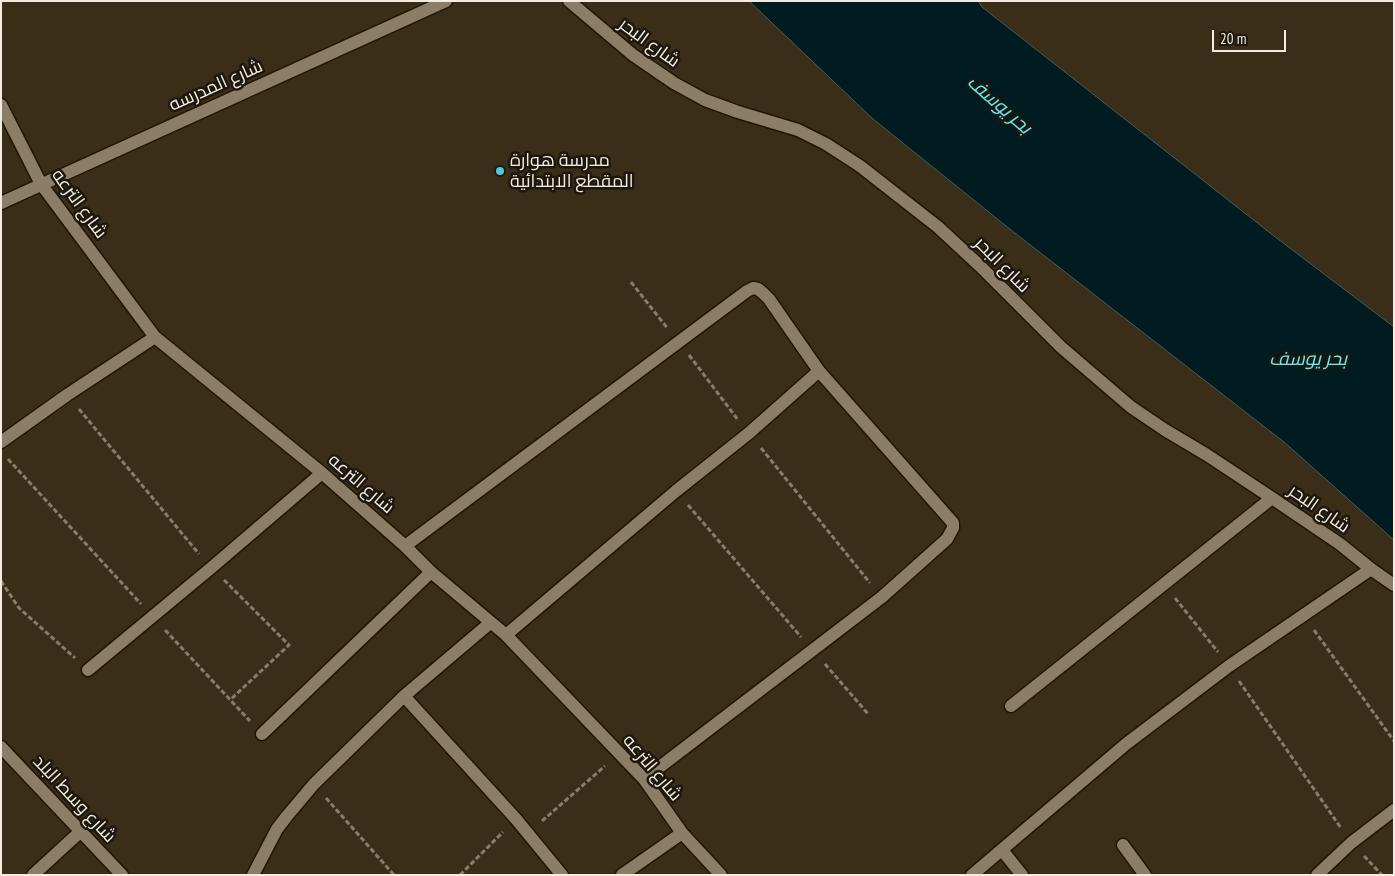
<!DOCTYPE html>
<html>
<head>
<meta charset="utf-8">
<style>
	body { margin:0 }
	#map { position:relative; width:1395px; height:876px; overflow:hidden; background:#3a2e19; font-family:"PT Sans Narrow",sans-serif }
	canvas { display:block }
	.frame { position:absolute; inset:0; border:2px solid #f5ece0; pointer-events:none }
	.scale { position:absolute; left:1212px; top:30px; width:74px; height:22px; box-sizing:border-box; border:2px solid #f5ece0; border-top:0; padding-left:6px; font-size:15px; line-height:18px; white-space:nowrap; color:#f5ece0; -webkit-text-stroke:4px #1d170e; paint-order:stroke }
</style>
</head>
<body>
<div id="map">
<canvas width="1395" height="876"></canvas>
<div class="frame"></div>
<div class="scale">20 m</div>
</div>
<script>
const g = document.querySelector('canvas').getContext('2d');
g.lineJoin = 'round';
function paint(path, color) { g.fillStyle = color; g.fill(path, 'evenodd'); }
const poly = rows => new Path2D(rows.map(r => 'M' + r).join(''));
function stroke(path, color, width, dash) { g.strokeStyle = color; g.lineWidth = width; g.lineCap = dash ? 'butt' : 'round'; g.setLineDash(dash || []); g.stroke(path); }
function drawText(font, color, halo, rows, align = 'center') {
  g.font = font + ' "PT Sans Narrow",Cairo,sans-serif'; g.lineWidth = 5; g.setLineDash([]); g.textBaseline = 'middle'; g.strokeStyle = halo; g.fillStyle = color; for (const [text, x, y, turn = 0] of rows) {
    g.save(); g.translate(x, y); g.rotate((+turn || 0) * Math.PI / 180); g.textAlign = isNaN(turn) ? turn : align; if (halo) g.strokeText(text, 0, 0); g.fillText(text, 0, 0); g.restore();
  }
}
const water = poly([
	[749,1,978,1,982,7,1274,236,1394,327,1394,540,1284,442,1011,230,873,119,749,1]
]);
const path = poly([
	[631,282,668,329],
	[689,355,738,420],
	[79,409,199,554],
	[761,448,870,583],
	[8,459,141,604],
	[688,505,801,637],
	[224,580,289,645,230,700],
	[1,581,19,608,75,658],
	[1175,598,1218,652],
	[165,630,250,721],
	[1314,630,1394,741],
	[825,664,869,715],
	[1239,681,1341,828],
	[326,798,394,875],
	[542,821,605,766],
	[1364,856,1382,875],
	[460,875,503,832]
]);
const street = poly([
	[569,1,633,55,674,83,705,100,738,112,798,130,826,144,860,166,938,227,980,266,1061,347,1131,407,1165,430,1207,455,1272,498,1340,544,1371,569,1394,585],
	[1,105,41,184,155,337,322,473,405,546,431,572,506,635,644,779,682,833,721,875],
	[1,203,446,1],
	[1,442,67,395,155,337],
	[405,546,747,291,753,288,758,289,763,293,769,299,819,371,953,523,953,528,947,539,882,597,644,779],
	[506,635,676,491,749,433,819,371],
	[88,670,211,568,322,473],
	[404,696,516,819,562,875],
	[1011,706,1272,498],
	[262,734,431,572],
	[1123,845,1145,875],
	[1002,850,1022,875],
	[33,875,81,831],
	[253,875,277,829,287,816,314,784,404,696,490,623],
	[622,875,682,833],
	[972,875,1126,744,1229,666,1371,569],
	[1317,875,1351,843,1394,810]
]);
const secondary = poly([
	[1,747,122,875]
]);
const markers = [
	[500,171,5,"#52cbd8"]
];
const streetNames = [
	["شارع البحر",649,43,36],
	["شارع المدرسه",216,86,-24],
	["شارع الترعه",79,204,54],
	["شارع البحر",1002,265,45],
	["شارع الترعه",361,484,41],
	["شارع البحر",1319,509,35],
	["شارع الترعه",652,768,50],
	["شارع وسط البلد",74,799,47]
];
const poiNames = [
	["مدرسة هوارة",510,161],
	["المقطع اﻻبتدائية",510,182]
];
const waterNames = [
	["بحر يوسف",999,105,41],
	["بحر يوسف",1308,360]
];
paint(water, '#001c20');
stroke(water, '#4a5a5a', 1);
stroke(street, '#211603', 15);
stroke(secondary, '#211603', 15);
stroke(path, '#877d6b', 3, [5, 2.5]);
stroke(street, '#8c7d66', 12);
stroke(secondary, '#8c7d66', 12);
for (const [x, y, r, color] of markers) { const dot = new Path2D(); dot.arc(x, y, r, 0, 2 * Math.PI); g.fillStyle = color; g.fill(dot); stroke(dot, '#1d170e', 2); }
drawText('18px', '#f5ece0', '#1d170e', streetNames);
drawText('18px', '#f5ece0', '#1d170e', poiNames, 'left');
drawText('italic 19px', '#62edfc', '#1d170e', waterNames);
</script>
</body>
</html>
